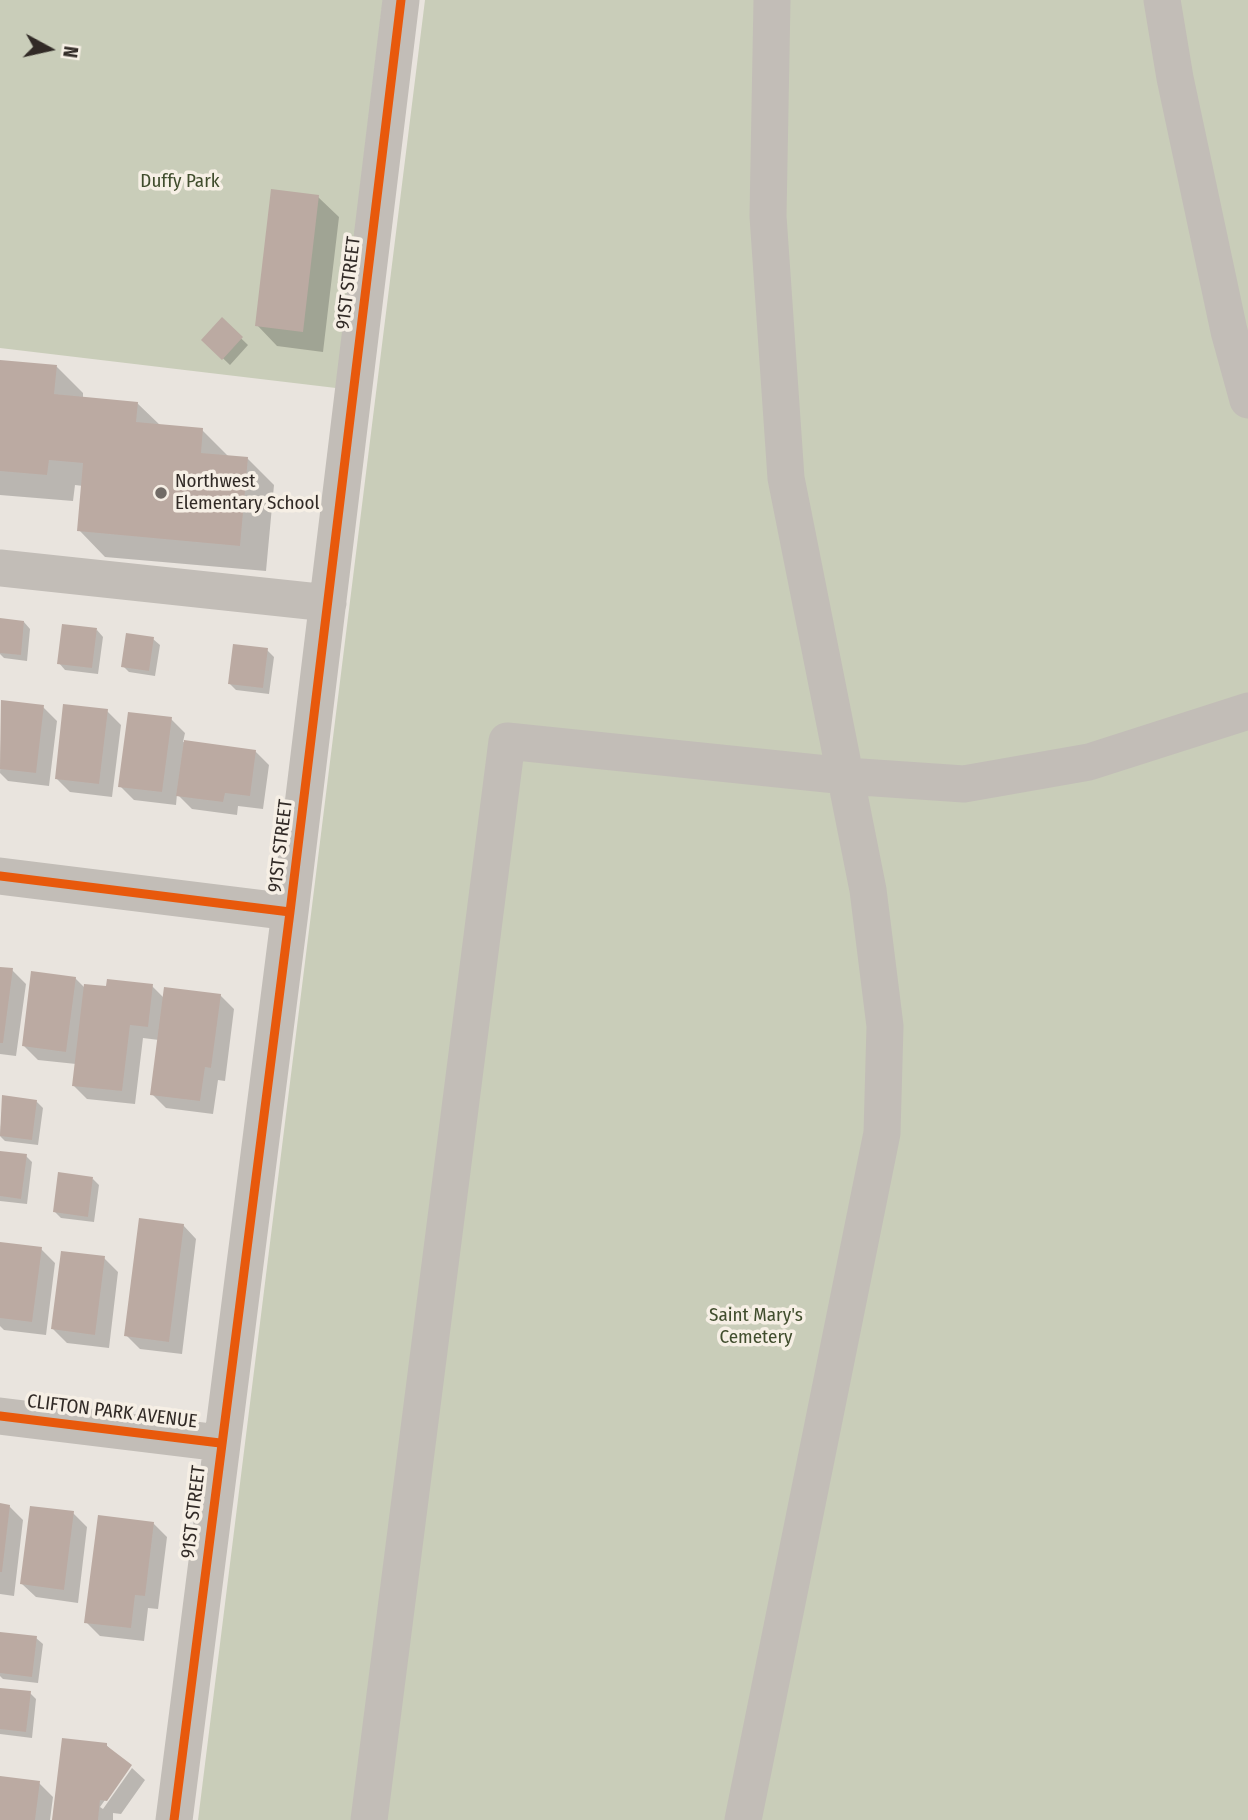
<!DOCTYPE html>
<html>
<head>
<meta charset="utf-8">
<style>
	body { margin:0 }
	#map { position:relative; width:1248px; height:1820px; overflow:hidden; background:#e9e4de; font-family:"Fira Sans Condensed",sans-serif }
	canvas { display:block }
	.north { position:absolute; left:14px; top:14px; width:70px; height:70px; -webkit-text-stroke:5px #f6efe5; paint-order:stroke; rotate:98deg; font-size:19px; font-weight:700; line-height:28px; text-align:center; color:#312a26 }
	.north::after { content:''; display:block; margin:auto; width:24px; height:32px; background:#312a26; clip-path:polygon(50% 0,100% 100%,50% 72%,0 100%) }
</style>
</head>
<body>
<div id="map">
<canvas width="1248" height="1820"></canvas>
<div class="north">N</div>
</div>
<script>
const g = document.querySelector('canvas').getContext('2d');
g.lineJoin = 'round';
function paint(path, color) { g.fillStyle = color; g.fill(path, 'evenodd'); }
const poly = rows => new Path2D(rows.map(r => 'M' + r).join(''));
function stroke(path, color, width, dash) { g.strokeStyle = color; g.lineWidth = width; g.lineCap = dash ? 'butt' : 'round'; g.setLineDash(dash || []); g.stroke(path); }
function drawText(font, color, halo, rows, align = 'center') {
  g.font = font + ' "Fira Sans Condensed",sans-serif'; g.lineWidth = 7; g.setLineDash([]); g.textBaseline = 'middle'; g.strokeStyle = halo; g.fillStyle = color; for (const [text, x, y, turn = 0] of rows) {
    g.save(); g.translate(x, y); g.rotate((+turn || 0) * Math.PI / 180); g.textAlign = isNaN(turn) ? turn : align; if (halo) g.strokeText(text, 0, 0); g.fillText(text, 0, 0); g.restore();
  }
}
const green = poly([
	[0,0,383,0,336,388,0,348],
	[425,0,1248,0,1248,1820,198,1820]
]);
const shadow = poly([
	[318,197,339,217,323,352,277,346,257,325],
	[222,320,248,345,230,365,204,340],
	[0,362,57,367,83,393,83,398,137,403,161,426,202,430,229,457,247,458,274,485,266,571,105,557,79,530,83,486,75,485,73,501,0,495],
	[24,622,30,629,27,661,4,658,0,654,0,627],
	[97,630,103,637,98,674,65,670,59,663],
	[153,639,160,645,155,676,129,672,123,666],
	[267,650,274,657,269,694,236,690,229,683],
	[2,702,43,707,57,721,49,786,8,781,0,773],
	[107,711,121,725,112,797,70,792,56,778],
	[171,719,185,733,183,742,255,751,269,765,263,809,238,806,237,815,192,809,177,794,176,805,134,800,120,786],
	[0,969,12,970,26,984,16,1056,0,1054],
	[75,978,85,988,152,986,165,999,220,995,234,1009,225,1081,218,1080,213,1114,166,1108,152,1094,159,1040,143,1038,135,1104,87,1099,73,1085,76,1064,38,1060,24,1046],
	[3,1097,36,1101,43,1108,38,1145,5,1141,0,1136],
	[0,1153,26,1156,32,1162,27,1204,0,1201],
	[93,1179,99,1185,94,1222,61,1218,55,1212],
	[183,1225,196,1239,182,1354,140,1349,126,1335],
	[0,1244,41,1249,55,1263,46,1335,4,1330,0,1326],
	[104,1258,118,1272,109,1348,67,1343,53,1329],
	[0,1505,9,1506,23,1520,14,1596,0,1594],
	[73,1513,87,1527,78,1603,36,1597,22,1584],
	[153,1523,167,1537,158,1609,148,1608,144,1641,100,1636,86,1622],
	[36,1638,43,1644,38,1683,3,1679,0,1676,0,1643],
	[0,1689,30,1693,36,1699,32,1738,0,1734],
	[106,1745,129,1766,100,1807,103,1809,132,1768,145,1780,121,1814,113,1813,113,1820,54,1820],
	[0,1778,39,1783,53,1797,50,1820,0,1820]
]);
const building = poly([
	[271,189,319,195,303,332,255,326],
	[222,317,243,337,222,360,201,340],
	[0,360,57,365,54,394,138,402,136,422,203,428,201,453,248,457,240,546,77,531,83,463,49,460,47,475,0,471],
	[0,618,24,621,21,655,0,653],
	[62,624,97,628,92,668,57,664],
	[126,633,154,637,149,671,121,667],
	[233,644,268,648,263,688,228,684],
	[1,700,44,705,36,773,0,769],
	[63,704,108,709,99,784,55,779],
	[128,712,172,717,162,792,118,787],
	[184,740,256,750,250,796,225,793,223,802,176,796],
	[0,967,13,968,3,1043,0,1043],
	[31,971,76,977,66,1052,22,1046],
	[107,979,153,984,148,1027,130,1025,122,1091,72,1086,84,984,106,986],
	[164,987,221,994,211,1068,205,1067,200,1101,150,1095],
	[2,1095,37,1100,32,1140,0,1136],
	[0,1151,27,1154,21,1199,0,1196],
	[58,1172,93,1177,88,1217,53,1212],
	[139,1218,184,1224,169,1342,124,1336],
	[0,1242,42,1247,32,1322,0,1318],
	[61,1251,105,1256,95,1335,51,1329],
	[0,1503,10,1505,2,1572,0,1572],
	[30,1506,74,1511,64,1590,20,1584],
	[98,1515,154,1522,145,1596,135,1595,131,1628,84,1623],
	[0,1632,37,1636,32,1677,0,1673],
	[0,1688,31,1691,26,1732,0,1729],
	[62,1738,107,1743,107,1746,132,1765,107,1801,100,1800,98,1820,52,1820],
	[0,1776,40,1781,35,1820,0,1820]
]);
const minor = poly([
	[1162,0,1175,78,1229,331,1248,400],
	[0,568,328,603],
	[0,876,290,912],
	[0,1416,220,1443],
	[174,1820,290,912,401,0],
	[369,1820,507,741,846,776,964,784,1089,762,1248,711],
	[743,1820,882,1133,885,1026,868,890,786,478,768,216,772,0]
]);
const cycleway = poly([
	[0,876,290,912],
	[0,1416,220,1443],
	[174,1820,290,912,401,0]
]);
const markers = [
	[161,493,7,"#716b66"]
];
const parkNames = [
	["Duffy Park",180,182],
	["Saint Mary's",756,1316],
	["Cemetery",756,1338]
];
const streetNames = [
	["91ST STREET",349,283,-83],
	["91ST STREET",281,846,-83],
	["CLIFTON PARK AVENUE",112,1412,7],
	["91ST STREET",194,1512,-83]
];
const poiNames = [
	["Northwest",175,482],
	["Elementary School",175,504]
];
paint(green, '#c9cdb9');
paint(shadow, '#0003');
paint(building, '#bbaaa2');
stroke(minor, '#c2bdb7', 37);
stroke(cycleway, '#e8590c', 9);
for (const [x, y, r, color] of markers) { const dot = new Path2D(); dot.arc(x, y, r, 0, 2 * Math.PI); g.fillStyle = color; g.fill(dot); stroke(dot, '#f6efe5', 2.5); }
drawText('19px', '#404d2d', '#f6efe5', parkNames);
drawText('19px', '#312a26', '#f6efe5', streetNames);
drawText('19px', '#312a26', '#f6efe5', poiNames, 'left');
</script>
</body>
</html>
